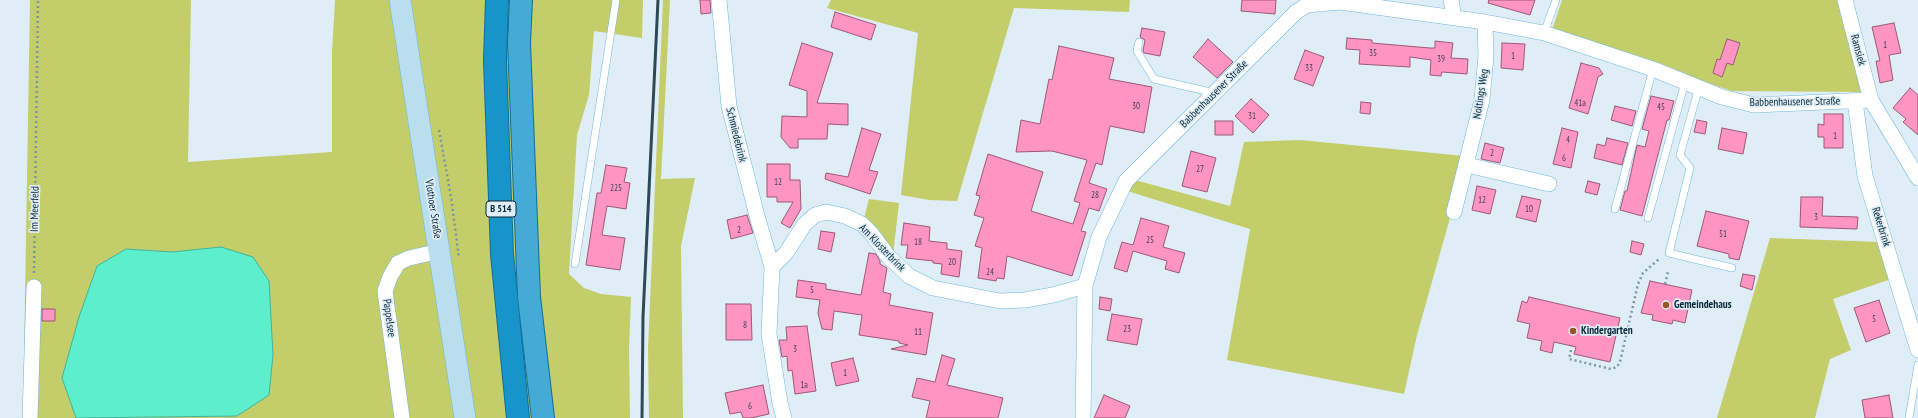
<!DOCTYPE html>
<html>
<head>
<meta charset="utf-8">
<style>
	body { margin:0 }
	canvas { display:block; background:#dfedf6 }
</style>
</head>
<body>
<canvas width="1918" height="418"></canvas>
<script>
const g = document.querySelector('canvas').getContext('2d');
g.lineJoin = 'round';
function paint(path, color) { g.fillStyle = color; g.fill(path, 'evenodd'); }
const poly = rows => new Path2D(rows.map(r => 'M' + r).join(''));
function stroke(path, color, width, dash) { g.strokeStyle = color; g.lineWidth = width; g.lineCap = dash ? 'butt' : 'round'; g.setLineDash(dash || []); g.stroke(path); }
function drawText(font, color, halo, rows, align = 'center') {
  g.font = font + ' "PT Sans Narrow",sans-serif'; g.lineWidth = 3.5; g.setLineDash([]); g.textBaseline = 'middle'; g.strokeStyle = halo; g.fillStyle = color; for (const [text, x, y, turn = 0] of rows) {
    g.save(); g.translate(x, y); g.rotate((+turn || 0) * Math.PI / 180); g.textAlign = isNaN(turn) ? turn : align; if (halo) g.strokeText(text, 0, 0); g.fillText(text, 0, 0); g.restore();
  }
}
const green = poly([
	[30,0,191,0,188,162,332,152,332,52,335,0,643,0,642,38,594,31,589,95,577,135,569,274,584,288,601,294,631,297,629,349,630,418,23,418],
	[663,0,670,0,661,179,695,178,681,246,683,418,649,418,648,349],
	[831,0,1130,0,1129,12,1014,8,957,201,929,200,901,195,918,33,827,8],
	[1562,0,1840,0,1861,92,1732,91,1552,30],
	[1300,140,1464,156,1450,218,1417,335,1404,394,1227,360,1250,229,1124,190,1135,180,1230,206,1244,142],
	[869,199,899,203,893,255,864,219],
	[1770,238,1880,242,1891,279,1833,299,1851,350,1830,359,1815,418,1717,418]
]);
const water = poly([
	[221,247,253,257,269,281,273,355,269,395,237,416,76,418,62,378,79,317,97,266,126,249,172,252,221,247]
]);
const building = poly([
	[700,0,710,0,711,13,701,14,700,0],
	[1242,0,1276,0,1275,14,1241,11,1242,0],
	[1489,0,1535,0,1530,15,1488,3,1489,0],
	[835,12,876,25,871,40,831,27,835,12],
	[1894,23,1901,53,1889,55,1893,80,1880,83,1876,61,1880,61,1872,27,1894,23],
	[1142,28,1165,32,1160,56,1144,53,1143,51,1145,40,1140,37,1142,28],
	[1347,38,1372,40,1372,43,1430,48,1435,48,1435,41,1453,43,1451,58,1468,59,1467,74,1442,72,1441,76,1430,75,1431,60,1410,57,1410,67,1359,64,1360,50,1346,49,1347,38],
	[1208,39,1233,62,1217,78,1193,57,1208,39],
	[1727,39,1740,43,1733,65,1727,63,1722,77,1713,73,1717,59,1720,60,1727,39],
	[802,43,833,53,817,103,848,104,848,125,828,124,827,139,798,139,798,148,790,148,781,137,782,116,807,117,807,91,789,85,802,43],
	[1502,43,1525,44,1523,70,1501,68,1502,43],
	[1059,46,1114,58,1109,79,1152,87,1144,133,1110,126,1102,165,1096,163,1089,183,1107,189,1099,211,1089,208,1081,231,1086,232,1072,276,1007,256,1004,279,997,278,996,281,978,278,982,248,975,246,984,218,974,215,980,196,976,195,988,154,1043,172,1031,211,1073,224,1080,203,1074,201,1087,160,1052,151,1016,152,1021,120,1040,124,1049,79,1052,80,1059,46],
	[1305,50,1324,57,1313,86,1294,79,1305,50],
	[1581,63,1599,68,1603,74,1598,77,1588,114,1569,108,1581,63],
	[1910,88,1918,95,1918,135,1903,122,1906,119,1893,108,1910,88],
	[1651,96,1674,101,1669,120,1667,120,1642,216,1620,210,1625,191,1627,191,1637,145,1645,147,1649,131,1642,129,1651,96],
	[1251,99,1269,115,1253,133,1235,116,1251,99],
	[1361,102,1371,103,1370,114,1360,113,1361,102],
	[1615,106,1636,111,1632,126,1611,120,1615,106],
	[1824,114,1843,114,1843,148,1824,148,1824,137,1818,137,1818,124,1824,125,1824,114],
	[1697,120,1707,122,1705,134,1694,132,1697,120],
	[1215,121,1233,121,1233,135,1215,135,1215,121],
	[862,128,881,134,869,170,878,172,870,194,825,179,826,173,848,177,862,128],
	[1562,128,1578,132,1571,168,1553,164,1562,128],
	[1722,128,1747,133,1743,154,1718,149,1722,128],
	[1607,138,1628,143,1622,165,1594,158,1597,144,1605,146,1607,138],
	[1485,143,1504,148,1500,163,1481,159,1485,143],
	[1191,151,1216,158,1207,192,1182,186,1191,151],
	[767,164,790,164,790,180,800,180,801,209,790,228,781,223,793,202,777,202,777,197,767,197,767,164],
	[606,165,627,168,624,182,630,183,626,209,607,206,602,235,625,238,620,270,586,265,597,193,601,193,606,165],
	[1588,181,1600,184,1597,195,1585,192,1588,181],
	[1477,186,1496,190,1490,214,1472,210,1477,186],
	[1522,196,1541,200,1536,222,1516,217,1522,196],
	[1801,197,1823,197,1822,216,1858,217,1857,229,1800,227,1801,197],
	[1706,211,1749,221,1739,260,1729,258,1729,254,1697,246,1706,211],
	[747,215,753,233,731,239,727,220,747,215],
	[1141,218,1169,226,1163,247,1185,253,1179,273,1165,269,1167,261,1133,251,1127,272,1114,268,1122,242,1133,245,1141,218],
	[904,223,930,227,929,241,947,243,947,249,962,251,959,277,941,274,942,264,933,263,933,261,906,258,908,245,901,245,904,223],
	[821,231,835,233,831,252,818,249,821,231],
	[1632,241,1644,244,1641,255,1630,252,1632,241],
	[869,253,876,254,880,261,880,264,887,268,883,292,891,294,889,305,933,313,926,355,891,349,908,345,899,343,899,341,859,335,862,315,834,311,832,330,822,329,818,313,820,300,796,297,798,280,826,284,826,289,861,295,869,253],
	[1743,274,1755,276,1752,290,1740,286,1743,274],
	[1650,281,1692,290,1685,323,1673,320,1672,324,1652,320,1653,315,1641,313,1650,281],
	[1100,297,1112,299,1110,311,1099,309,1100,297],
	[1529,297,1620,318,1610,362,1574,354,1576,347,1554,342,1552,353,1540,350,1542,341,1527,338,1530,324,1517,321,1522,301,1527,303,1529,297],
	[1879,300,1890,333,1866,342,1854,308,1879,300],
	[726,304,751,304,752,340,726,340,726,304],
	[42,309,55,309,55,321,42,321,42,309],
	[1112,314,1142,319,1137,345,1107,340,1112,314],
	[807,326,816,391,795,394,792,370,788,371,787,356,782,357,779,340,787,340,786,327,807,326],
	[942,355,955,359,947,385,1003,398,998,418,926,418,930,401,912,397,917,378,935,382,942,355],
	[853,358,859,381,836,386,831,363,853,358],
	[763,385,769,414,751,418,743,418,741,412,730,414,725,393,763,385],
	[1104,395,1130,406,1125,418,1094,418,1104,395],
	[1889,395,1893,418,1865,418,1862,400,1889,395]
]);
const path = poly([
	[439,130,451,197,459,258],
	[34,273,38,0],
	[1665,284,1668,272],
	[1571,350,1569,359,1611,369,1617,367,1620,362,1638,284,1643,273,1659,259]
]);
const service = poly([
	[1544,33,1556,0],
	[1139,42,1137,51,1154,79,1215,93],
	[1699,87,1680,155,1690,168,1669,253,1732,268],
	[1615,209,1653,69],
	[1648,218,1685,82],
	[575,264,616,0],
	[1909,418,1918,365]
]);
const minor = poly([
	[719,0,729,106,757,216,772,267,769,334,780,403,784,418],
	[1451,0,1454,17],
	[1845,0,1871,100,1918,178],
	[1855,101,1865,176,1918,350],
	[1467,165,1549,184],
	[1454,212,1482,100,1486,56,1485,22],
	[772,267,786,253,804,225,815,215,826,212,845,216,862,224,871,233,888,256,909,276,933,288,1000,301,1025,300,1053,295,1085,286],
	[30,418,34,287],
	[402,418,385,291,390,277,398,263,409,258,440,251],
	[1083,418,1085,286,1099,237,1126,181,1296,12,1307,5,1340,2,1485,22,1544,33,1653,69,1722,97,1754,105,1871,100]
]);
const secondary = poly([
	[400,0,465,418]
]);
const trunk = poly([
	[521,0,519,43,529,297,543,418]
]);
const motorway = poly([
	[497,0,495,61,502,254,518,418]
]);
const rail = poly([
	[642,418,643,317,658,0]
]);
const markers = [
	[1666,305,4,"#985625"],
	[1573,331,4,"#985625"]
];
const numberNames = [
	["1",1885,45],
	["35",1373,53],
	["1",1513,56],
	["39",1441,59],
	["33",1309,68],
	["41a",1580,103],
	["30",1136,106],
	["45",1661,107],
	["31",1252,116],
	["1",1835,136],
	["4",1568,140],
	["2",1492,153],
	["6",1564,158],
	["27",1200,169],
	["12",778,182],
	["225",616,188],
	["28",1095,195],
	["12",1482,200],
	["10",1529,209],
	["3",1816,217],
	["2",739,230],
	["51",1723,234],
	["25",1150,240],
	["18",918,242],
	["20",952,262],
	["24",990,272],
	["5",812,290],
	["5",1874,319],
	["8",745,325],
	["23",1127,329],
	["11",918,332],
	["3",795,349],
	["1",845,373],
	["1a",804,385],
	["6",750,406]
];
const shields = [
	[501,209,30]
];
const shieldNames = [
	["B 514",501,209]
];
const streetNames = [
	["Ramsiek",1858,50,75],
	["Babbenhausener Straße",1214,94,-45],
	["Noltings Weg",1481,94,-81],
	["Babbenhausener Straße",1795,102,-1],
	["Schmiedebrink",736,135,76],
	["Im Meerfeld",35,209,-89],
	["Vlothoer Straße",433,209,81],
	["Rekerbrink",1881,227,73],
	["Am Klosterbrink",882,248,46],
	["Pappelsee",389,318,82]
];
const poiNames = [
	["Gemeindehaus",1674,305],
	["Kindergarten",1581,331]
];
paint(green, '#c3cd69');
paint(water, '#5defcb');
stroke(water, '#43b39f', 1);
paint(building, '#fd94c1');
stroke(building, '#9d5976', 1);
stroke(service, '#6db8e1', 8);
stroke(minor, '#6db8e1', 16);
stroke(secondary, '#6db8e1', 22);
stroke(trunk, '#116f98', 24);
stroke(motorway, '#116f98', 24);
stroke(path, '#7e95a1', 2.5, [2, 3]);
stroke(service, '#fff', 7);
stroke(minor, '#fff', 15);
stroke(secondary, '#b9dfef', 21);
stroke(trunk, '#46aad6', 22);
stroke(motorway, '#1795cb', 22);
stroke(rail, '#2b4958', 3);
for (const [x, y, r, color] of markers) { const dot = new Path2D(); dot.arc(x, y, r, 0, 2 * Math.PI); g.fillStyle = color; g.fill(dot); stroke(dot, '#dfedf6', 1.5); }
drawText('9px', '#44435a', null, numberNames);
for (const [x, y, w] of shields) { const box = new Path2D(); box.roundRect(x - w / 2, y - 8, w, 16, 3); g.fillStyle = '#dfedf6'; g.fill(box); stroke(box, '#072838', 1); }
drawText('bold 10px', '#072838', null, shieldNames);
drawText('11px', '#072838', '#dfedf6', streetNames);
drawText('bold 11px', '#072838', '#dfedf6', poiNames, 'left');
</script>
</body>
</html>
